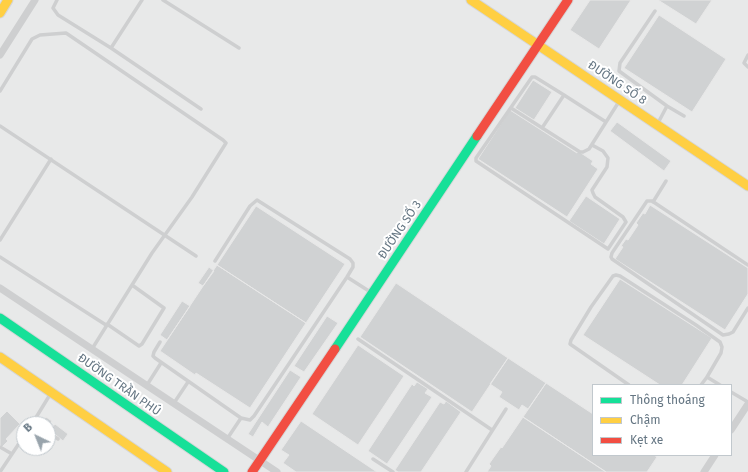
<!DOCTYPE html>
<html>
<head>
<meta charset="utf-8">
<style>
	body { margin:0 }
	#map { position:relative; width:748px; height:472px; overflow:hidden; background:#f9f9f9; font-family:"Fira Sans",sans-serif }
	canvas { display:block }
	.legend { position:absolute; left:592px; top:384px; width:140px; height:72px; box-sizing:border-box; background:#fff; border:1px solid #c1c8cd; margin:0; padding:5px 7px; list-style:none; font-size:12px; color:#657683 }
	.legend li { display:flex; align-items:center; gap:8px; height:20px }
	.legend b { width:20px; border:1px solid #c1c8cd }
	.north { position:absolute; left:16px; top:416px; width:40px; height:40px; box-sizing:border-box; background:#fff; border:1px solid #c1c8cd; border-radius:50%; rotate:317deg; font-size:11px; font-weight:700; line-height:16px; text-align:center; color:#657683 }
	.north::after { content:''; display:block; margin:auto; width:14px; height:18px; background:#99a4ac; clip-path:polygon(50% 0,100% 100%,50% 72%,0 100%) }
</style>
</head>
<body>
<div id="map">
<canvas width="748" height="472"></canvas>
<ul class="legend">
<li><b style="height:5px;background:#16e098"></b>Thông thoáng</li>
<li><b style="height:5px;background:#ffcf43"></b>Chậm</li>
<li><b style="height:5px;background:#f24e42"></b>Kẹt xe</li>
</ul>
<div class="north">B</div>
</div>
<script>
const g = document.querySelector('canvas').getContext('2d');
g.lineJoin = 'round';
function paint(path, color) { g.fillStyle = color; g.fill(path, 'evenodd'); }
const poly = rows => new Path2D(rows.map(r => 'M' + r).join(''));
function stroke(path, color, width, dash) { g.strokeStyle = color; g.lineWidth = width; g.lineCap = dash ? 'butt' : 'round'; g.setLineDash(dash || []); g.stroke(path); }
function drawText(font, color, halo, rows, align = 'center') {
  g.font = font + ' "Fira Sans",sans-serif'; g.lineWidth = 4; g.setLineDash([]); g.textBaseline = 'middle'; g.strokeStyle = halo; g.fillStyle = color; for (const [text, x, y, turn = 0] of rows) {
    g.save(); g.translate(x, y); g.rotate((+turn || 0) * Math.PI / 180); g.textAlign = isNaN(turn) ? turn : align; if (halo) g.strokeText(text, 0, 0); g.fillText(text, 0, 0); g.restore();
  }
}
const built = poly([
	[0,0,748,0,748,472,0,472],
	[593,385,731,385,731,455,593,455],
	[24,424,48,424,48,448,24,448]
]);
const building = poly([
	[590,0,631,0,599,49,570,30,590,0],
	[658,0,712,0,696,24,658,0],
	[659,15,726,59,692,112,624,68,659,15],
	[533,80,552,92,534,120,515,108,533,80],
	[510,110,577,153,578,151,593,161,591,164,598,169,567,217,478,159,510,110],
	[617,122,671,161,664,171,610,131,617,122],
	[586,196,620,219,604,244,569,221,586,196],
	[650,205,748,268,748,294,725,330,615,259,623,247,621,246,626,239,628,240,638,225,636,223,643,213,645,214,650,205],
	[256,206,345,264,306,323,217,265,256,206],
	[217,265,306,323,250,408,196,373,195,375,160,351,217,265],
	[209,267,214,271,203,286,198,283,209,267],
	[620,279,712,338,682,385,660,385,583,335,620,279],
	[396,283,508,358,472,412,360,337,396,283],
	[182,301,190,306,167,340,160,335,182,301],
	[327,316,338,323,304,372,294,366,327,316],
	[358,345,404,376,358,445,312,414,358,345],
	[508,358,546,383,528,409,522,405,519,410,499,397,502,392,490,384,508,358],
	[290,370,301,377,268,427,262,422,253,437,248,434,290,370],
	[417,382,428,389,425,393,432,397,387,464,368,451,412,384,414,386,417,382],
	[546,383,593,414,593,455,654,455,657,457,647,472,606,472,523,417,546,383],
	[446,401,461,412,421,472,398,472,395,470,440,402,444,404,446,401],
	[7,411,20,424,6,439,8,441,2,447,0,445,0,418,7,411],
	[46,417,52,421,48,426,48,424,42,423,46,417],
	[523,417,606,472,487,472,491,466,489,464,501,447,502,448,523,417],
	[301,421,377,472,296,472,283,463,289,455,281,450,301,421],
	[55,424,68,434,63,441,50,430,55,424]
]);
const lane = poly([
	[57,0,53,8,58,15,111,48,201,109],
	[163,0,239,48],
	[655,11,620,63,619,71,667,106,684,116],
	[111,48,142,0],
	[748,55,744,63,748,67],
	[0,91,32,39,40,35,66,33,223,140,226,143,192,197,152,253,92,349],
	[564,95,535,77,532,77,476,158,476,161,608,249,626,222,623,217,595,197,593,193,592,190,607,167,608,158,603,151,592,145],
	[511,108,580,152,583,152,589,149,620,100],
	[658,123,667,106],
	[0,126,196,256],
	[542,128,564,95,606,122],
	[653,202,666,181],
	[0,240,51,159],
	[0,257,106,325],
	[748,265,652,201,647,201,645,204,612,253,611,257,612,259,723,335,729,334,733,332,748,308],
	[347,277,372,293],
	[107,324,139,346,142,344,164,308,132,285],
	[358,339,492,430],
	[160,342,154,352,153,356,155,358,241,418,250,420,254,416,347,277,353,267,353,263,350,259,257,200,250,206,215,261],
	[147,385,161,363],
	[629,385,570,344,571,340,591,307,613,276,616,275,620,276,696,325,720,342,722,347,721,353,707,377],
	[701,385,707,377,720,385],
	[731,392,748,402],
	[174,403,188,382],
	[32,424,51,393],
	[48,432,58,439],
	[227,439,241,418],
	[0,447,12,454],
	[373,459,393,472],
	[0,472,24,436],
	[466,472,506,409]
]);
const street = poly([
	[0,55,35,0],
	[0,288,277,472],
	[731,430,748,404],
	[704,472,715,455]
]);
const fast = poly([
	[0,318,224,472],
	[335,349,477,136]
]);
const slow = poly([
	[471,0,748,186],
	[0,13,8,0],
	[0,357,167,472]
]);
const jam = poly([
	[477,136,568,0],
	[252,472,335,349]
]);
const streetNames = [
	["ĐƯỜNG SỐ 8",617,83,34],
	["ĐƯỜNG SỐ 3",400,230,-56],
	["ĐƯỜNG TRẦN PHÚ",119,385,35]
];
paint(built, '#e8e9e9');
paint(building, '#d0d2d3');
stroke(building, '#e8e8e8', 1);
stroke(fast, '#d5d6d7', 11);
stroke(slow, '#d5d6d7', 11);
stroke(jam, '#d5d6d7', 11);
stroke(lane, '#cecfd0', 3.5);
stroke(street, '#cecfd0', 7);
stroke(fast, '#16e098', 9);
stroke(slow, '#ffcf43', 9);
stroke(jam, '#f24e42', 9);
drawText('12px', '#657683', '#fff', streetNames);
</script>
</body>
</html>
